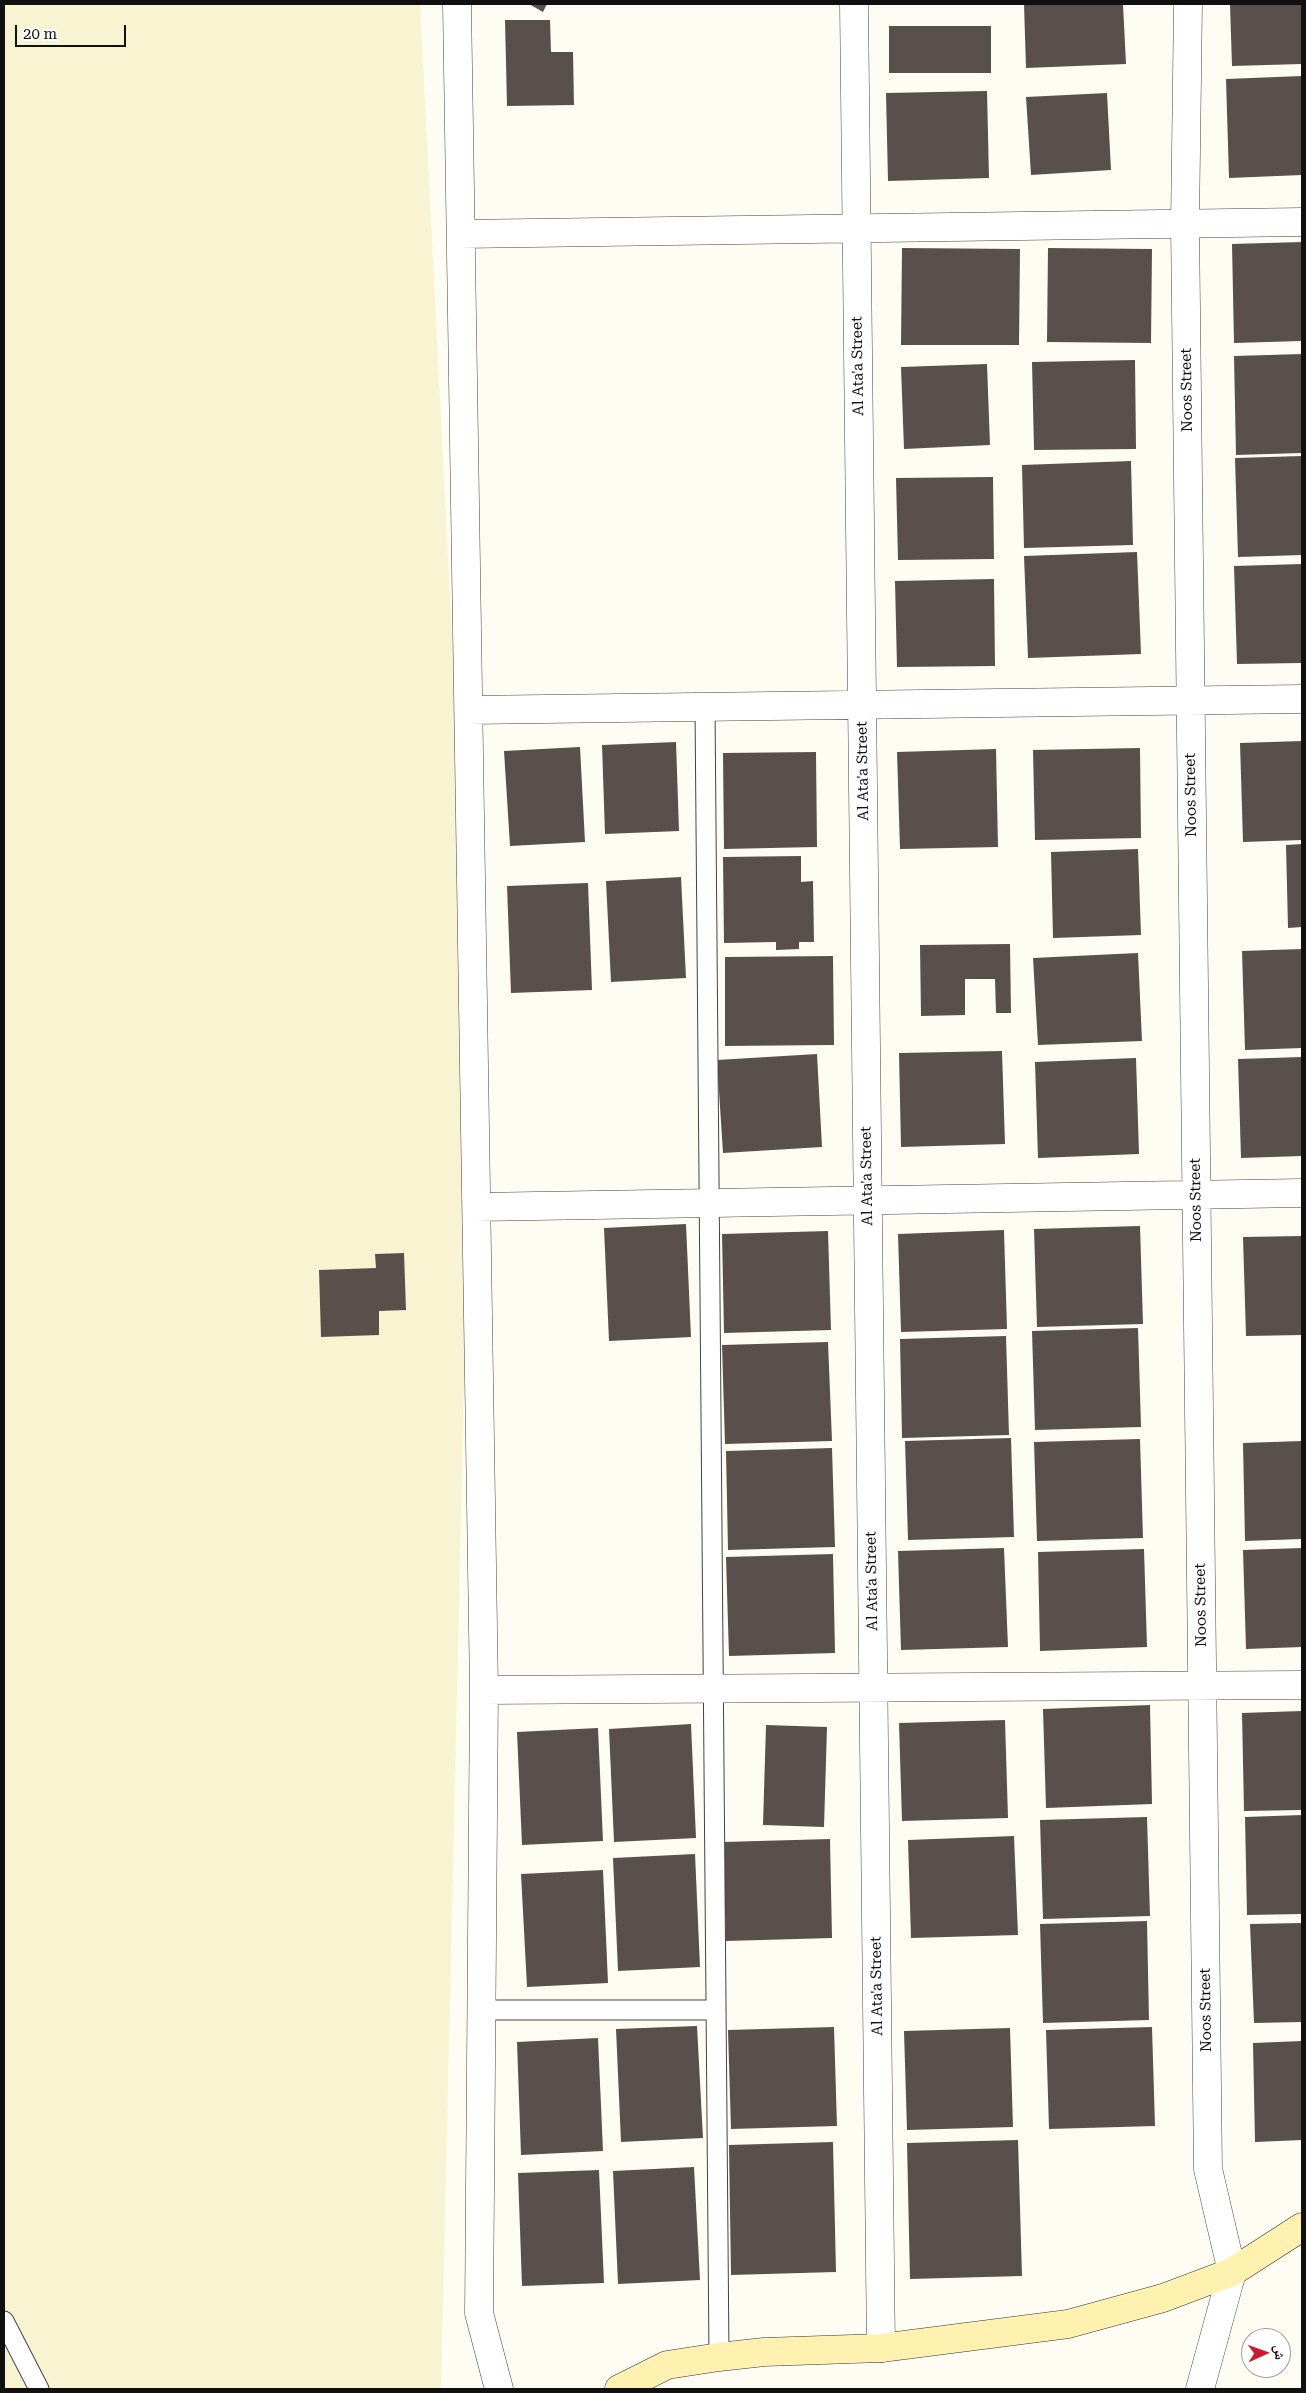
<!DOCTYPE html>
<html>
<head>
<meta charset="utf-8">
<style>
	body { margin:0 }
	#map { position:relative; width:1306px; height:2393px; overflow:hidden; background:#fffcf4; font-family:"Roboto Serif","Noto Naskh Arabic",serif }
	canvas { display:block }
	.frame { position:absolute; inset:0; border:5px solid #101010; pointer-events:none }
	.north { position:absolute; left:1241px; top:2328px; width:50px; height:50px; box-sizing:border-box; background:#fff; border:1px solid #9f9f9f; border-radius:50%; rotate:88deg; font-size:14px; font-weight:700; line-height:20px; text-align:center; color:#101010 }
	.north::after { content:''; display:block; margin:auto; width:18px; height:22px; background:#ce1a2d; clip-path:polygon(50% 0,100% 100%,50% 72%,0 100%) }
	.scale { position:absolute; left:15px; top:25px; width:111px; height:22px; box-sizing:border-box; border:2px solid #101010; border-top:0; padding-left:6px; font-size:15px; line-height:18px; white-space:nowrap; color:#101010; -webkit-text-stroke:4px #fff; paint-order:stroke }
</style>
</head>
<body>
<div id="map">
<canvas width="1306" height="2393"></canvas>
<div class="frame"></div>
<div class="north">ش</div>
<div class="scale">20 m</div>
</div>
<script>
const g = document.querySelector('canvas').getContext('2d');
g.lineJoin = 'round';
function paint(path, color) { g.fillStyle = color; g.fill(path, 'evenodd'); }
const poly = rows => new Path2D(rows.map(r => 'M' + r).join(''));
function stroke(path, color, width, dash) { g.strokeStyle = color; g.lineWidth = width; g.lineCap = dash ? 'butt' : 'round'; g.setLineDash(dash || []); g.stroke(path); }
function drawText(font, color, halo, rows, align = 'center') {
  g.font = font + ' "Roboto Serif",serif'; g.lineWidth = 5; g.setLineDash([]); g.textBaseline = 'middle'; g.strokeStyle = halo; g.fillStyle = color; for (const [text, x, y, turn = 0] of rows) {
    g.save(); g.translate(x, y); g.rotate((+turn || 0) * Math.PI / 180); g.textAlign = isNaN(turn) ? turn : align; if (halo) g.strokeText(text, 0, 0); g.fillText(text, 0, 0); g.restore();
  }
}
const farmland = poly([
	[4,4,420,4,472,1034,441,2389,4,2389]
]);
const building = poly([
	[529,4,547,4,543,12],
	[1024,4,1123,4,1126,64,1026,68],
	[1230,4,1302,4,1302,64,1232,66],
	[505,20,550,20,551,52,573,52,574,105,507,106],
	[889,26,991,26,991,73,889,73],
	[1302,76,1302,175,1229,178,1226,79],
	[987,91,989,178,888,181,886,93],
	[1107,93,1111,170,1031,175,1026,97],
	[1302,242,1302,341,1234,343,1232,244],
	[902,248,1020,249,1019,345,901,345],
	[1048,248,1152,249,1151,343,1047,342],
	[1302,354,1302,453,1236,455,1234,356],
	[1135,360,1136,449,1034,450,1032,362],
	[987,364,990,445,904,449,901,367],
	[1302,456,1302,555,1238,557,1235,458],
	[1131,461,1133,545,1024,548,1022,465],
	[993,477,994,559,898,560,896,478],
	[1137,552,1141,654,1028,658,1024,556],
	[1302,564,1302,663,1237,664,1234,566],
	[994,579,995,666,897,667,895,581],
	[1302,741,1302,840,1243,842,1240,743],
	[676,742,679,831,605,834,602,745],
	[580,747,585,842,510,846,504,751],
	[1140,748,1141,838,1035,840,1033,750],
	[996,749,998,847,900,849,897,752],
	[816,752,817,847,724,849,723,753],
	[1302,844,1302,927,1288,928,1286,845],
	[1138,849,1141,935,1053,938,1051,852],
	[801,856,801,882,813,881,814,942,799,942,799,949,776,950,776,942,724,943,723,857],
	[681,877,686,978,611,982,606,881],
	[588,883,592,990,511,993,507,886],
	[1010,944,1011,1013,996,1013,995,979,965,979,965,1015,921,1016,920,945],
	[1302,949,1302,1048,1245,1050,1242,951],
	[1138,953,1142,1041,1038,1045,1033,958],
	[833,956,834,1045,725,1046,725,957],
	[1002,1051,1005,1144,901,1147,899,1053],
	[817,1054,822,1147,723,1153,717,1060],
	[1302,1057,1302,1156,1241,1158,1238,1059],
	[1136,1058,1139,1154,1038,1158,1035,1062],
	[686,1224,691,1337,609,1341,604,1228],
	[1140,1226,1143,1324,1037,1327,1034,1229],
	[1004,1230,1007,1329,901,1332,898,1234],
	[828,1231,831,1330,724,1333,722,1234],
	[1302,1236,1302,1335,1246,1336,1243,1237],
	[404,1253,406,1310,379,1311,379,1335,321,1337,319,1270,376,1268,375,1254],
	[1138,1328,1141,1427,1035,1430,1032,1331],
	[1006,1336,1009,1435,902,1438,900,1339],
	[828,1342,832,1441,725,1444,722,1345],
	[1011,1438,1014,1537,908,1540,905,1441],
	[1140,1439,1143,1538,1037,1541,1034,1442],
	[1302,1441,1302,1539,1245,1541,1243,1443],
	[832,1448,835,1547,728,1550,726,1451],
	[1004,1548,1008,1647,901,1650,898,1551],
	[1302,1548,1302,1647,1246,1649,1243,1550],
	[1144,1549,1147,1647,1040,1651,1038,1552],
	[833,1554,835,1653,729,1656,726,1557],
	[1150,1705,1152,1804,1046,1808,1043,1709],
	[1302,1711,1302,1810,1244,1811,1242,1713],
	[1005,1720,1008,1818,902,1821,899,1723],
	[691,1724,696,1838,614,1842,609,1729],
	[766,1725,827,1727,824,1827,763,1825],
	[598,1728,603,1841,522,1845,517,1732],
	[1302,1815,1302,1914,1247,1915,1245,1817],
	[1147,1817,1150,1916,1043,1919,1040,1820],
	[1014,1836,1018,1935,911,1938,908,1840],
	[830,1839,832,1938,726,1941,723,1842],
	[695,1854,700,1967,618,1971,613,1858],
	[603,1870,608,1983,527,1987,521,1874],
	[1147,1921,1149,2020,1043,2023,1040,1924],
	[1302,1923,1302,2022,1254,2023,1250,1924],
	[697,2026,703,2138,621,2142,616,2029],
	[834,2027,837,2126,731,2129,728,2030],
	[1152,2027,1155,2126,1049,2129,1046,2030],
	[1010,2028,1013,2127,907,2130,904,2031],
	[598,2038,603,2151,521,2155,517,2042],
	[1302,2041,1302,2140,1255,2142,1253,2043],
	[1018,2140,1022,2276,910,2279,907,2143],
	[833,2142,836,2272,731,2275,729,2145],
	[694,2167,700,2280,618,2284,613,2171],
	[599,2170,604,2283,522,2286,518,2173]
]);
const lane = poly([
	[705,707,719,2357],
	[482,2010,716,2010],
	[4,2321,39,2389]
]);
const street = poly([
	[457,4,484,1690,479,2313,499,2389],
	[854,4,881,2348],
	[1188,4,1185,224,1208,2169,1232,2272,1200,2389],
	[461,234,1302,222],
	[469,710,1302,699],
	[477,1207,1302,1193],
	[484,1690,1302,1685]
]);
const secondary = poly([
	[619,2389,667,2365,719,2357,764,2352,881,2348,1068,2324,1163,2298,1232,2272,1302,2227]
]);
const streetNames = [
	["Al Ata'a Street",858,366,-91],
	["Noos Street",1187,390,-91],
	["Al Ata'a Street",863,771,-91],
	["Noos Street",1191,795,-91],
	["Al Ata'a Street",867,1176,-91],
	["Noos Street",1196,1200,-91],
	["Al Ata'a Street",872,1581,-91],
	["Noos Street",1201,1605,-91],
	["Al Ata'a Street",877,1986,-91],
	["Noos Street",1206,2010,-91]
];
paint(farmland, '#f8f3d0');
paint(building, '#5a504b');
stroke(lane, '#434343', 21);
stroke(street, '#434343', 29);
stroke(secondary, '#323232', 29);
stroke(lane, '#fff', 19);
stroke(street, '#fff', 28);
stroke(secondary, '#fff1af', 28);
drawText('15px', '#101010', '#fff', streetNames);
</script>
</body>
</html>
